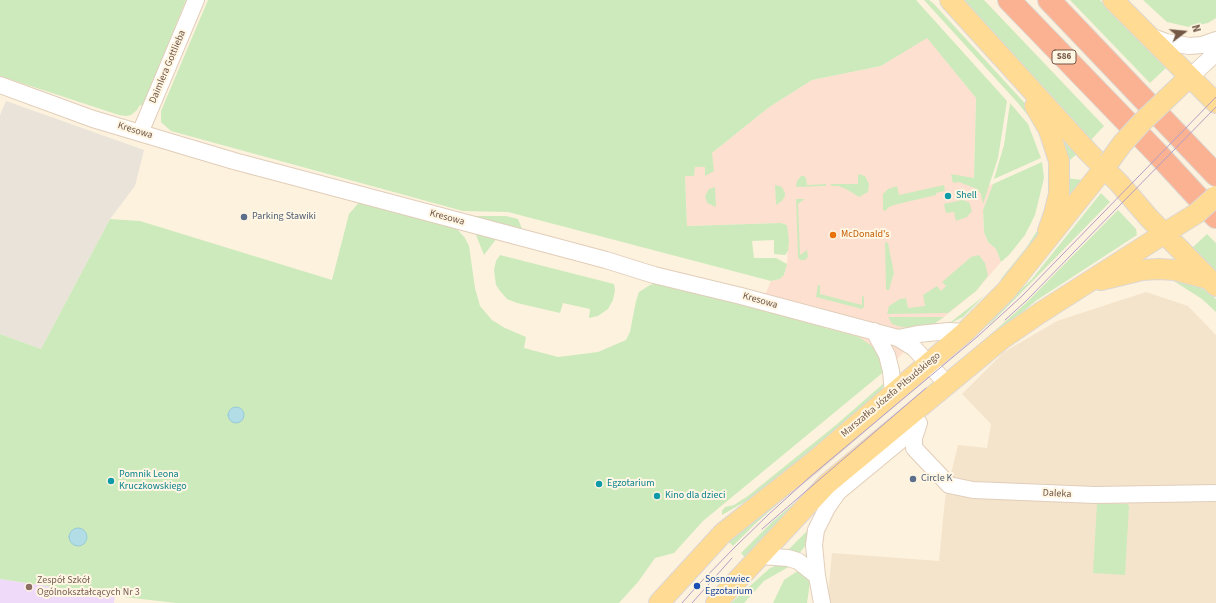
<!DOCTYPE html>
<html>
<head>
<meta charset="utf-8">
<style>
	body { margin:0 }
	#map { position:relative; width:1216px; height:603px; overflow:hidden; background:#fdf2de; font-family:"Source Sans 3",sans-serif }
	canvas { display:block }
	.north { position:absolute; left:1164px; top:12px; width:40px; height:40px; -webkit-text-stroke:3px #fff6e4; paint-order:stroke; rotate:74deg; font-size:11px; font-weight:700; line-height:16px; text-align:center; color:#735846 }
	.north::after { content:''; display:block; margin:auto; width:14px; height:18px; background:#735846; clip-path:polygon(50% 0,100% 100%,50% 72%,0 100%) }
</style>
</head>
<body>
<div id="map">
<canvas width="1216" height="603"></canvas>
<div class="north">N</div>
</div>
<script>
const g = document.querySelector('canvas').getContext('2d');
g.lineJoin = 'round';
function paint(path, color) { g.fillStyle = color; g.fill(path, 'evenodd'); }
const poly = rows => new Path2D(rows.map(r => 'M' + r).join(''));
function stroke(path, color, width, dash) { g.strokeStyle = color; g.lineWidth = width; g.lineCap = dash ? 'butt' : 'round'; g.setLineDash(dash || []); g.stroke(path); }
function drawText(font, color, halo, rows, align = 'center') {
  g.font = font + ' "Source Sans 3",sans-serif'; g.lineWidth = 4; g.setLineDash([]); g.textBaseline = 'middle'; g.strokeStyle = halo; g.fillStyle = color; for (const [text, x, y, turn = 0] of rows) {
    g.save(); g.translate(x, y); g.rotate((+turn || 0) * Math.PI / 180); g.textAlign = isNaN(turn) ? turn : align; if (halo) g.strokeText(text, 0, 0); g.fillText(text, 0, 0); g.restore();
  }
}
const residential = poly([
	[1146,292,1188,306,1216,335,1216,603,827,603,832,553,939,561,945,499,958,445,987,448,991,424,962,394,1004,352,1057,321]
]);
const commercial = poly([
	[927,37,976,98,974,178,989,185,993,184,983,210,984,232,988,242,996,249,1001,262,976,291,944,317,928,328,886,370,859,337,759,309,771,281,780,279,784,275,787,264,788,241,787,225,781,223,687,226,685,176,694,176,694,167,705,167,705,175,712,153,768,108,812,80,881,66]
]);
const industrial = poly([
	[6,101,144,150,135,186,110,219,41,349,0,334,0,115]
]);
const education = poly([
	[0,579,115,596,114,603,0,603]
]);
const green = poly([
	[0,0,186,0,143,106,140,105,137,110,131,115,126,116,119,115,0,76],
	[208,0,916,0,1007,101,998,158,983,204,981,194,977,189,959,182,953,183,951,174,974,178,976,98,927,38,881,66,812,80,768,108,712,153,714,171,705,176,705,167,695,167,694,176,685,176,687,226,781,223,787,225,789,241,788,251,785,255,774,254,774,240,752,241,754,258,776,258,787,264,784,275,780,279,771,281,508,212,463,211,171,131,161,122,161,111],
	[924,0,929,0,934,4,1031,110,1055,167,1049,163,1039,134,1030,118,1017,102],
	[959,0,984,0,1104,126,1089,142],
	[1070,0,1100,0,1167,67,1150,83],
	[1143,0,1216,0,1216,18,1208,23,1189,27,1167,22],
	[1010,103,1028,124,1041,158,994,179,1004,145],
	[1058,134,1077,154,1064,165],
	[1042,162,1044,178,1035,215,1025,235,1009,255,1001,262,996,249,988,242,984,232,983,210,993,184],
	[858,174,865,176,869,184,868,192,859,197,846,189,838,186,831,186,831,184,858,184],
	[801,176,804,176,806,178,807,185,826,184,826,186,796,187,797,181],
	[1065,178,1083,180,1062,209],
	[1055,180,1040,234,1001,282,1001,279,1026,248,1037,231,1043,218],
	[775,185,782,187,785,193,785,196,782,201,776,205],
	[944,185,945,191,936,193,936,195,894,205,889,207,885,211,883,210,883,194,888,189,897,186,899,195],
	[715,187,716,207,707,203,705,196,709,189],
	[1101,193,1110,202,1018,296,993,321,954,353,1032,279],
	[796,199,805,199,798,204,800,255,807,250,808,257,805,260,800,260,798,257],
	[361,200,456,228,465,238,469,246,475,288,480,306,492,320,505,328,526,337,524,348,558,357,598,352,626,340,630,332,636,301,639,292,650,285,660,282,859,337,869,344,880,353,886,370,703,521,674,553,655,558,638,582,619,603,176,603,115,596,0,579,0,334,41,349,110,219,140,221,332,280,349,214],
	[962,200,969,202,972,211,967,217,956,221,954,212,946,213,944,204],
	[1118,210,1136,229,1137,235,1037,300,963,361,961,361,1026,303],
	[465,216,506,216,518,219,523,231],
	[477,233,497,238,484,255,476,235],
	[1207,234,1216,243,1216,275,1191,249],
	[886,242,888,243,894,273,889,290,887,290,886,289,885,243],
	[500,255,614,284,615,290,613,300,608,309,598,316,589,318,590,309,563,303,560,313,517,303,507,299,500,291,496,285,494,270,496,261],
	[979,255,985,263,988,276,976,291,948,313,887,314,889,306,900,299,906,298,908,308,925,306,923,295,937,286,941,291,946,286,942,282,971,257],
	[1166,276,1185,281,1207,291,1216,299,1216,312,1202,299],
	[818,285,820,285,820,294,862,305,862,295,864,297,864,307,862,309,816,297],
	[984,296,963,317,947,325],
	[888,317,944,317,928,328,901,327,892,324],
	[884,383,882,390,770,487,722,515,722,511,725,507,734,505,748,496,836,425],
	[851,454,747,560,741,553,772,522],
	[797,487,755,524,733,546,727,540],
	[1097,503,1127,504,1129,506,1125,575,1093,573],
	[815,523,810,540,798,555,788,550],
	[778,565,792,565,764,581,744,603,731,603,770,568],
	[799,571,806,576,810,582,807,603,773,603,784,580,796,572]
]);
const water = poly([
	'228 415a8 8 0 1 1 16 0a8 8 0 1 1-16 0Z',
	'69 537a9 9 0 1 1 18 0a9 9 0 1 1-18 0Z'
]);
const minor = poly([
	[1150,36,1166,42,1189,46,1202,45,1216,40],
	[1190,77,1216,53],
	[0,85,93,119,234,161,606,260,654,275,741,296,898,338,914,348,947,384],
	[140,133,196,0],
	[874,331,887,355,891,371,893,394],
	[898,338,918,334,949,331,965,332],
	[918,426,914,438,914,448,949,485,973,490,1095,495,1216,493],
	[760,556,788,558,798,561,817,576],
	[822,603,817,576,814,545,816,530,827,508,838,492,918,426,919,423]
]);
const major = poly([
	[950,0,1089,153,1119,183,1149,218,1216,286],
	[1113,0,1216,103],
	[1035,106,1049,130,1059,161,1059,194,1054,214,1048,231],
	[1101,280,1142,270,1159,269,1175,270,1209,279],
	[659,603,723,533,813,462,965,332,1006,291,1109,162],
	[716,603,827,484,1002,339,1040,313,1173,228]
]);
const highway = poly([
	[1009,0,1156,152,1216,217],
	[1049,0,1216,175]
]);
const tram = poly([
	[1005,320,1026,301,1216,107],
	[762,529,926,388],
	[682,603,697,586,735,547,769,514,812,475,977,337,1022,296,1216,97],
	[692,603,732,558]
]);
const majorBridge = poly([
	[1109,162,1122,144,1141,123,1182,84],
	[1173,228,1197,213,1216,196]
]);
const markers = [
	[948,196,4,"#0f9aa8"],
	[244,217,4,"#5c6f8a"],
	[833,235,4,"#e8710a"],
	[913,479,4,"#5c6f8a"],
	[111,481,4,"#0f9aa8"],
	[599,484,4,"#0f9aa8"],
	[657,496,4,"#0f9aa8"],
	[697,586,4,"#1a4fb4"],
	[29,587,4,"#8d6e63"]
];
const shields = [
	[1064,57,24]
];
const shieldNames = [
	["S86",1064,57]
];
const streetNames = [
	["Daimlera Gottlieba",168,67,-67],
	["Kresowa",135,131,17],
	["Kresowa",447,218,15],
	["Kresowa",760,301,16],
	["Marszałka Józefa Piłsudskiego",891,395,-40],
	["Daleka",1057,494,3]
];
const cultureNames = [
	["Shell",956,196],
	["Pomnik Leona",119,475],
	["Kruczkowskiego",119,487],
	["Egzotarium",607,484],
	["Kino dla dzieci",665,496]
];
const serviceNames = [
	["Parking Stawiki",252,217],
	["Circle K",921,479]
];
const foodNames = [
	["McDonald's",841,235]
];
const transitNames = [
	["Sosnowiec",705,580],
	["Egzotarium",705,592]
];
const educationNames = [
	["Zespół Szkół",37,581],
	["Ogólnokształcących Nr 3",37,593]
];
paint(residential, '#f5e4cc');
paint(commercial, '#fee0d1');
paint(industrial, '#eae3da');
paint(education, '#efdbf9');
paint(green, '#cdeabc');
paint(water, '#b2dce6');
stroke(water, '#98cbd8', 1);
stroke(minor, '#e1ceba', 18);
stroke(major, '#ddd7d3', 22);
stroke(highway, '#ddd7d3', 24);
stroke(minor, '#fff', 16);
stroke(major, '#ffdb93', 20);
stroke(highway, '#fab292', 22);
stroke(tram, '#b59dc5', 1);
stroke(majorBridge, '#ddd7d3', 22, []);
stroke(majorBridge, '#ffdb93', 20);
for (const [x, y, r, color] of markers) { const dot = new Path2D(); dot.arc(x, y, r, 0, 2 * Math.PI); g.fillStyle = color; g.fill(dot); stroke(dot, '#fff6e4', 1.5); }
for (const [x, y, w] of shields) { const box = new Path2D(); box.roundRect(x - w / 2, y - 7, w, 14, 3); g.fillStyle = '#fff6e4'; g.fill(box); stroke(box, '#735846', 1); }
drawText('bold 9px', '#735846', null, shieldNames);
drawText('10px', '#735846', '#fff6e4', streetNames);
drawText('10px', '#0d838f', '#fff6e4', cultureNames, 'left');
drawText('10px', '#4e5e75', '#fff6e4', serviceNames, 'left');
drawText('10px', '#c56008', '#fff6e4', foodNames, 'left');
drawText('10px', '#164399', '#fff6e4', transitNames, 'left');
drawText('10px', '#785e54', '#fff6e4', educationNames, 'left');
</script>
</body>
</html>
